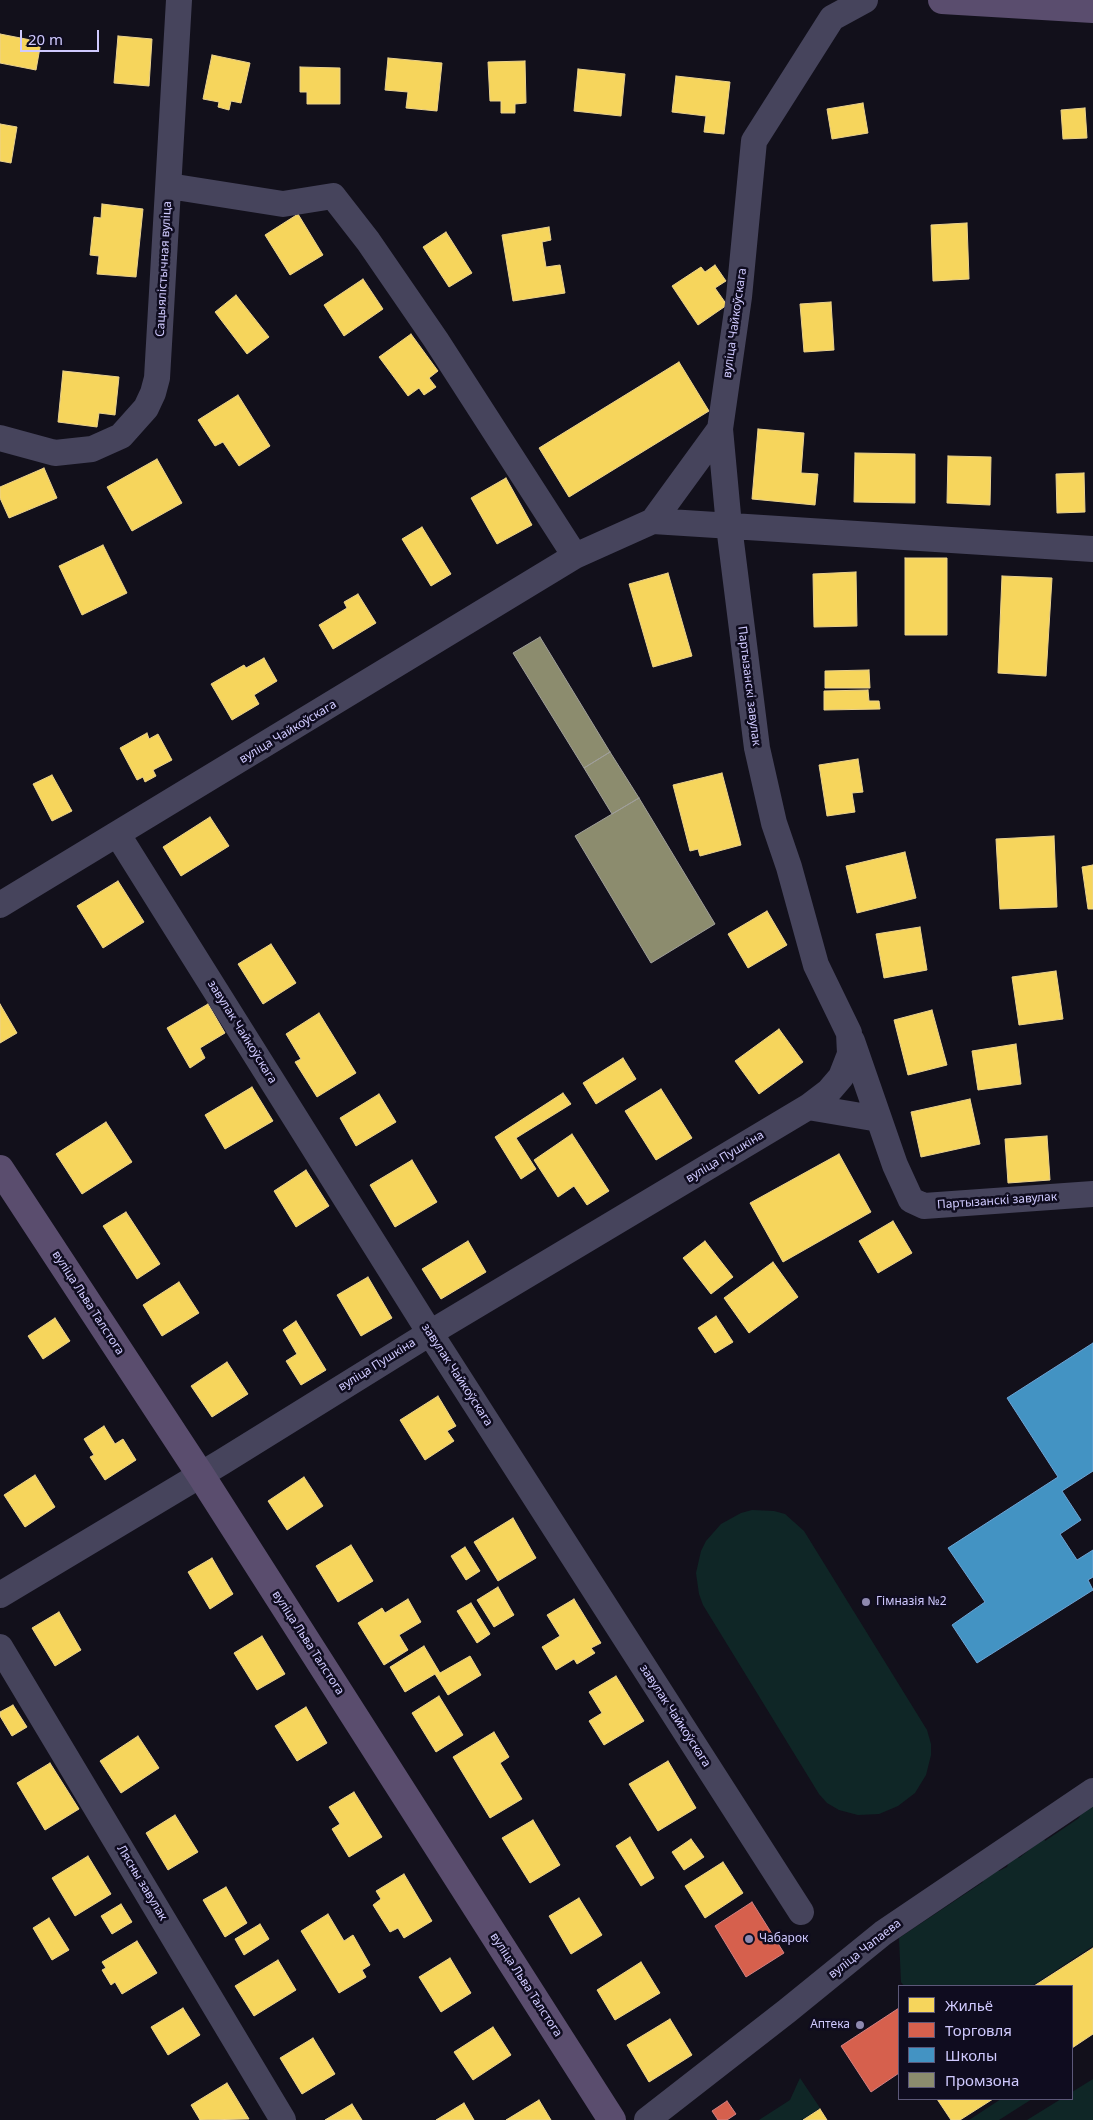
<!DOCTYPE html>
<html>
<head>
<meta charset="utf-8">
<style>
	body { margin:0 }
	#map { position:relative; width:1093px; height:2120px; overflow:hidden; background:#12101b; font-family:"Noto Sans",sans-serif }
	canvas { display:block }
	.legend { position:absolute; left:898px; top:1985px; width:175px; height:115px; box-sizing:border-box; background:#0f0c1f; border:1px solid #5c5879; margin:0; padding:6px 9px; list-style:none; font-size:15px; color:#d0caff }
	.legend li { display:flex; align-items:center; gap:10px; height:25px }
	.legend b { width:25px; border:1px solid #5c5879 }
	.scale { position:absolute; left:20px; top:30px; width:79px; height:22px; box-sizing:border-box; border:2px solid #d0caff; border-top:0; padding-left:6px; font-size:15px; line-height:18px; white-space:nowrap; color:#d0caff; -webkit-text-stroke:4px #0f0c1f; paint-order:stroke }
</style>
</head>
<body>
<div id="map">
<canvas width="1093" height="2120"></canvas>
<ul class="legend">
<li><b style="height:14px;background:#f6d55c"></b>Жильё</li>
<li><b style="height:14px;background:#d6604d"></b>Торговля</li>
<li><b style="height:14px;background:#4393c3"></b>Школы</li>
<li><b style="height:14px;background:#8c8c6e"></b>Промзона</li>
</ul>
<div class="scale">20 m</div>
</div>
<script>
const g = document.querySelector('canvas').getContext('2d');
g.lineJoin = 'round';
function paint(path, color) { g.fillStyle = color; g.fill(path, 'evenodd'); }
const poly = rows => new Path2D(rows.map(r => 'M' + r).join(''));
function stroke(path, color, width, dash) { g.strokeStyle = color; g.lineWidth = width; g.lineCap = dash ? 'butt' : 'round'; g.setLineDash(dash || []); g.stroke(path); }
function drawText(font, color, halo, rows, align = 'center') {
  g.font = font + ' "Noto Sans",sans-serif'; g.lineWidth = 5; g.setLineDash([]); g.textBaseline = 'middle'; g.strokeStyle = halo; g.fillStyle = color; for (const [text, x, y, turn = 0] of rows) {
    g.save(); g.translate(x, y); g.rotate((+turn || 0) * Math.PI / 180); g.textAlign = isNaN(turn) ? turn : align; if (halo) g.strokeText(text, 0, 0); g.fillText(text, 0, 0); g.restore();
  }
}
const green = poly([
	[752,1510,774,1511,785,1514,804,1531,927,1730,931,1744,931,1755,926,1775,915,1793,898,1806,879,1814,858,1815,839,1810,827,1803,819,1794,703,1605,699,1594,696,1573,701,1551,706,1541,721,1524,741,1513],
	[1093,1784,1093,1946,1032,1986,904,1986,901,1982,899,1938,983,1882,983,1877,995,1869,999,1871,1007,1867,1011,1856,1014,1854,1019,1858,1044,1838,1045,1841,1079,1818],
	[800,2078,820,2108,802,2120,759,2120,790,2100],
	[1093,2079,1093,2120,1027,2120,1061,2099,1072,2099,1072,2092],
	[1001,2099,1032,2099,999,2120,969,2120]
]);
const homes = poly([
	[0,34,41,42,36,70,0,63,0,34],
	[118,36,152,39,149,86,114,83,118,36],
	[212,55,250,63,241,103,231,101,229,110,218,107,219,102,203,99,212,55],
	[388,58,442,63,437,111,406,108,408,92,385,90,388,58],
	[525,61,526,103,515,104,515,113,501,113,501,101,490,101,488,62,525,61],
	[300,67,340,68,340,104,307,104,307,92,300,92,300,67],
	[578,69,625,74,621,116,574,111,578,69],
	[676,76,730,82,724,134,704,132,706,116,672,112,676,76],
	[863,103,868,133,832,139,827,109,863,103],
	[1085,108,1087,138,1063,139,1061,110,1085,108],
	[0,124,17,127,11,163,0,161,0,124],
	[102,204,143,209,136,277,97,274,99,256,90,255,94,217,101,218,102,204],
	[298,214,323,255,290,275,265,235,298,214],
	[967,223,969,279,933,281,931,225,967,223],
	[549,227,551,240,542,242,546,267,560,265,565,293,513,301,502,235,549,227],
	[446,232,472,273,449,287,423,247,446,232],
	[715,265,726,281,715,288,727,305,698,325,672,286,701,267,705,272,715,265],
	[363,279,383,309,344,336,324,305,363,279],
	[236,295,269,337,247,354,215,312,236,295],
	[831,302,834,350,804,352,800,304,831,302],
	[411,334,438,371,429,378,436,387,424,395,419,388,408,396,379,357,411,334],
	[679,362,709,411,569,497,539,448,679,362],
	[63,371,119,377,115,415,99,413,97,427,58,422,63,371],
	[238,395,270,446,239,466,223,442,215,446,198,420,238,395],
	[758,429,804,433,801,473,818,474,815,505,752,499,758,429],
	[855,453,915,454,915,503,854,502,855,453],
	[948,456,991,457,990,505,947,503,948,456],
	[157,459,182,503,132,531,107,487,157,459],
	[44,468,57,498,9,518,0,498,0,487,44,468],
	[1084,473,1085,512,1057,513,1056,474,1084,473],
	[506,478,532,525,497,544,471,498,506,478],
	[422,527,451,574,431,586,402,539,422,527],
	[103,545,127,593,82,615,59,566,103,545],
	[905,558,947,558,947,635,905,635,905,558],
	[856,572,857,626,814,627,813,574,856,572],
	[668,573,692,656,653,667,629,584,668,573],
	[1002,576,1052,578,1046,676,998,673,1002,576],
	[358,594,376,623,333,649,319,625,347,608,344,602,358,594],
	[264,658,277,681,254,695,259,704,232,720,211,684,244,665,246,668,264,658],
	[869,670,870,688,825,688,825,671,869,670],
	[868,690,869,701,879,701,880,709,824,710,824,691,868,690],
	[147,733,149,739,158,734,172,760,153,770,156,776,145,782,143,777,137,780,120,748,147,733],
	[858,759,863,792,852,793,855,812,827,816,819,765,858,759],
	[722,773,741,845,700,856,698,849,690,851,673,785,722,773],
	[52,775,72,811,52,821,33,784,52,775],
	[210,817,229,846,181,876,163,847,210,817],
	[1054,836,1057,907,1000,909,996,839,1054,836],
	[905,852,916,898,857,913,846,866,905,852],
	[1093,865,1093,909,1088,909,1082,867,1093,865],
	[118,881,144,922,103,948,77,906,118,881],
	[767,911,787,945,748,968,728,934,767,911],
	[920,927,927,970,884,978,876,934,920,927],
	[271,944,296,983,263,1004,238,964,271,944],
	[1056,971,1063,1019,1019,1025,1012,977,1056,971],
	[0,1004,17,1033,0,1043,0,1004],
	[208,1004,225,1033,200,1048,205,1058,190,1068,167,1028,208,1004],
	[932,1010,947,1065,908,1075,894,1020,932,1010],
	[319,1013,356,1073,317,1097,295,1062,301,1059,286,1034,319,1013],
	[779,1029,803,1062,759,1094,735,1061,779,1029],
	[1016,1044,1021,1084,978,1090,972,1051,1016,1044],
	[623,1058,636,1079,596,1104,583,1083,623,1058],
	[252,1087,273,1121,225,1149,205,1115,252,1087],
	[661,1089,692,1138,656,1160,625,1111,661,1089],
	[563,1093,571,1104,516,1138,536,1169,521,1179,495,1137,563,1093],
	[379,1094,396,1122,356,1146,340,1118,379,1094],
	[970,1099,980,1144,921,1157,911,1112,970,1099],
	[106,1122,132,1162,82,1194,56,1154,106,1122],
	[572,1134,609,1191,587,1205,574,1186,558,1197,534,1160,572,1134],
	[1047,1136,1050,1180,1008,1183,1005,1139,1047,1136],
	[839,1154,871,1212,783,1262,750,1203,839,1154],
	[412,1160,437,1202,395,1227,370,1185,412,1160],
	[306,1170,329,1206,296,1227,274,1191,306,1170],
	[126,1212,160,1264,137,1279,103,1226,126,1212],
	[893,1221,912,1253,878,1273,859,1241,893,1221],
	[468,1241,486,1272,441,1299,422,1269,468,1241],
	[705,1241,733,1277,711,1294,683,1258,705,1241],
	[773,1262,798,1297,749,1333,724,1298,773,1262],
	[368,1277,392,1318,361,1336,337,1295,368,1277],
	[179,1282,199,1313,162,1336,143,1305,179,1282],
	[716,1316,733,1342,715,1353,698,1328,716,1316],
	[55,1318,70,1341,43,1359,28,1336,55,1318],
	[296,1321,326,1370,301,1385,286,1361,297,1354,283,1330,296,1321],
	[227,1362,248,1394,212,1417,191,1386,227,1362],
	[438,1396,456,1426,447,1431,454,1441,425,1460,400,1420,438,1396],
	[104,1426,115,1444,123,1439,136,1460,105,1480,90,1457,94,1455,84,1439,104,1426],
	[35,1475,55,1507,25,1527,4,1495,35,1475],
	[304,1477,323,1506,287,1530,268,1501,304,1477],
	[513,1518,536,1558,498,1581,474,1542,513,1518],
	[351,1545,373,1581,338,1602,316,1566,351,1545],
	[465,1547,480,1571,466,1580,451,1556,465,1547],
	[212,1558,233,1594,210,1609,188,1572,212,1558],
	[498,1587,514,1615,494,1627,477,1600,498,1587],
	[408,1599,421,1622,399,1635,408,1650,384,1665,358,1623,382,1608,385,1613,408,1599],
	[574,1599,601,1643,591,1648,595,1653,577,1664,574,1659,556,1670,542,1647,560,1636,547,1615,574,1599],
	[471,1603,490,1634,477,1643,457,1611,471,1603],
	[59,1612,81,1650,55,1666,32,1628,59,1612],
	[262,1636,285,1674,257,1690,234,1653,262,1636],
	[424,1646,440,1673,470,1656,481,1675,448,1695,435,1674,405,1692,390,1667,424,1646],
	[616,1676,644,1721,604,1745,589,1721,602,1713,589,1692,616,1676],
	[439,1696,463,1735,436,1752,412,1713,439,1696],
	[13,1705,27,1727,12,1736,0,1716,0,1712,13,1705],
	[306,1707,327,1743,297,1761,275,1726,306,1707],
	[494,1732,509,1757,500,1763,522,1799,490,1818,453,1757,494,1732],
	[138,1736,159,1768,121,1793,100,1761,138,1736],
	[668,1761,696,1808,658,1831,629,1784,668,1761],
	[50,1763,79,1809,45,1830,17,1783,50,1763],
	[354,1792,382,1837,349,1857,332,1829,340,1824,329,1807,354,1792],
	[175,1815,198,1852,168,1870,146,1833,175,1815],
	[533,1820,560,1865,530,1883,502,1838,533,1820],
	[630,1837,654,1878,641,1886,616,1846,630,1837],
	[691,1839,704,1857,684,1870,672,1852,691,1839],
	[88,1856,111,1894,75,1916,52,1878,88,1856],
	[723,1862,743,1893,705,1918,685,1886,723,1862],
	[404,1874,432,1921,404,1938,398,1928,390,1932,373,1905,381,1899,376,1891,404,1874],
	[226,1887,247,1923,225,1937,203,1900,226,1887],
	[579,1898,602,1935,571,1954,549,1916,579,1898],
	[121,1904,132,1922,112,1934,101,1916,121,1904],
	[328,1914,344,1941,353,1935,370,1965,362,1970,366,1977,339,1993,301,1931,328,1914],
	[49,1918,69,1950,52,1960,33,1928,49,1918],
	[260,1924,269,1939,244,1955,235,1939,260,1924],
	[137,1941,157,1973,122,1994,115,1982,111,1985,102,1970,106,1968,102,1962,137,1941],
	[1093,1948,1093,2034,1072,2048,1072,1986,1034,1986,1093,1948],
	[450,1958,471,1993,441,2012,419,1977,450,1958],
	[278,1960,296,1990,254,2016,235,1986,278,1960],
	[641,1962,660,1993,615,2020,597,1990,641,1962],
	[183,2008,200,2035,168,2055,151,2027,183,2008],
	[670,2019,692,2055,649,2082,627,2045,670,2019],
	[493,2027,511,2055,473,2080,454,2052,493,2027],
	[313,2038,335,2074,302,2094,280,2058,313,2038],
	[227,2083,249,2119,200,2120,191,2105,227,2083],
	[937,2099,993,2099,960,2120,951,2120,937,2099],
	[539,2100,551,2120,506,2120,539,2100],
	[464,2103,474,2120,436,2120,464,2103],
	[352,2104,362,2120,325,2120,352,2104],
	[820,2109,827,2120,803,2120,820,2109]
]);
const shops = poly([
	[752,1902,784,1953,746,1977,715,1926,752,1902],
	[899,2008,899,2073,871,2092,841,2046,899,2008],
	[727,2101,736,2114,727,2120,718,2120,712,2111,727,2101]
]);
const schools = poly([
	[1093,1343,1093,1471,1062,1491,1081,1520,1060,1534,1077,1560,1093,1550,1093,1577,1088,1580,1093,1590,977,1663,952,1625,985,1602,948,1548,1058,1477,1007,1398,1093,1343]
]);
const industry = poly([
	[540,637,610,752,584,768,513,653,540,637],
	[610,752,639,798,612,814,584,768,610,752],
	[639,798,715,924,651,963,575,836,639,798]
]);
const minor = poly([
	[169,186,283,204,333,196,368,241,436,340,575,556],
	[0,438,55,453,92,449,121,436,146,408,153,393,157,378,179,0],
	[653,521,720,429],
	[118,835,430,1333,801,1912],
	[0,905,575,556,653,521,1093,549],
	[852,1041,895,1165,911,1200,924,1206,1093,1194],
	[808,1107,879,1119],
	[0,1595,222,1462,430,1333,808,1107,829,1091,841,1077,850,1054,849,1033,816,965,789,867,774,823,757,748,729,526,720,429,739,297,754,141,832,18,865,0],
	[0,1647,283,2120],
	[647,2120,787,2011,883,1933,1093,1791]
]);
const major = poly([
	[942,0,1093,9],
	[0,1169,200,1474,612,2120]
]);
const markers = [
	[866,1602,5,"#8e89af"],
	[749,1939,5,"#8e89af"],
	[860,2025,5,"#8e89af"]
];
const streetNames = [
	["Сацыялістычная вуліца",164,269,-87],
	["вуліца Чайкоўскага",735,323,-82],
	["Партызанскі завулак",749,686,83],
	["вуліца Чайкоўскага",288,732,-31],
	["завулак Чайкоўскага",242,1032,58],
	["вуліца Пушкіна",725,1157,-31],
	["Партызанскі завулак",997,1201,-4],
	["вуліца Льва Талстога",88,1303,57],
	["вуліца Пушкіна",377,1365,-32],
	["завулак Чайкоўскага",457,1375,57],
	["вуліца Льва Талстога",308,1643,57],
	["завулак Чайкоўскага",675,1716,57],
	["Лясны завулак",142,1883,59],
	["вуліца Чапаева",865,1949,-38],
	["вуліца Льва Талстога",526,1985,57]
];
const poiNames = [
	["Гімназія №2",876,1602],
	["Чабарок",759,1939],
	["Аптека",850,2025,"right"]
];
paint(green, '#0f2626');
paint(homes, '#f6d55c');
stroke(homes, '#ebd28d', 1);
paint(shops, '#d6604d');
stroke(shops, '#d48082', 1);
paint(schools, '#4393c3');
stroke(schools, '#6da4d5', 1);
paint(industry, '#8c8c6e');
stroke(industry, '#a09f9a', 1);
stroke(minor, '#46445c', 26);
stroke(major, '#5a4d6e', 28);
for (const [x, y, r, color] of markers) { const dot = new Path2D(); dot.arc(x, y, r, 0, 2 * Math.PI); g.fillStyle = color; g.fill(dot); stroke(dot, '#0f0c1f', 2); }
drawText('12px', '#d0caff', '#0f0c1f', streetNames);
drawText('12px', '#d0caff', '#0f0c1f', poiNames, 'left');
</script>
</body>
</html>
